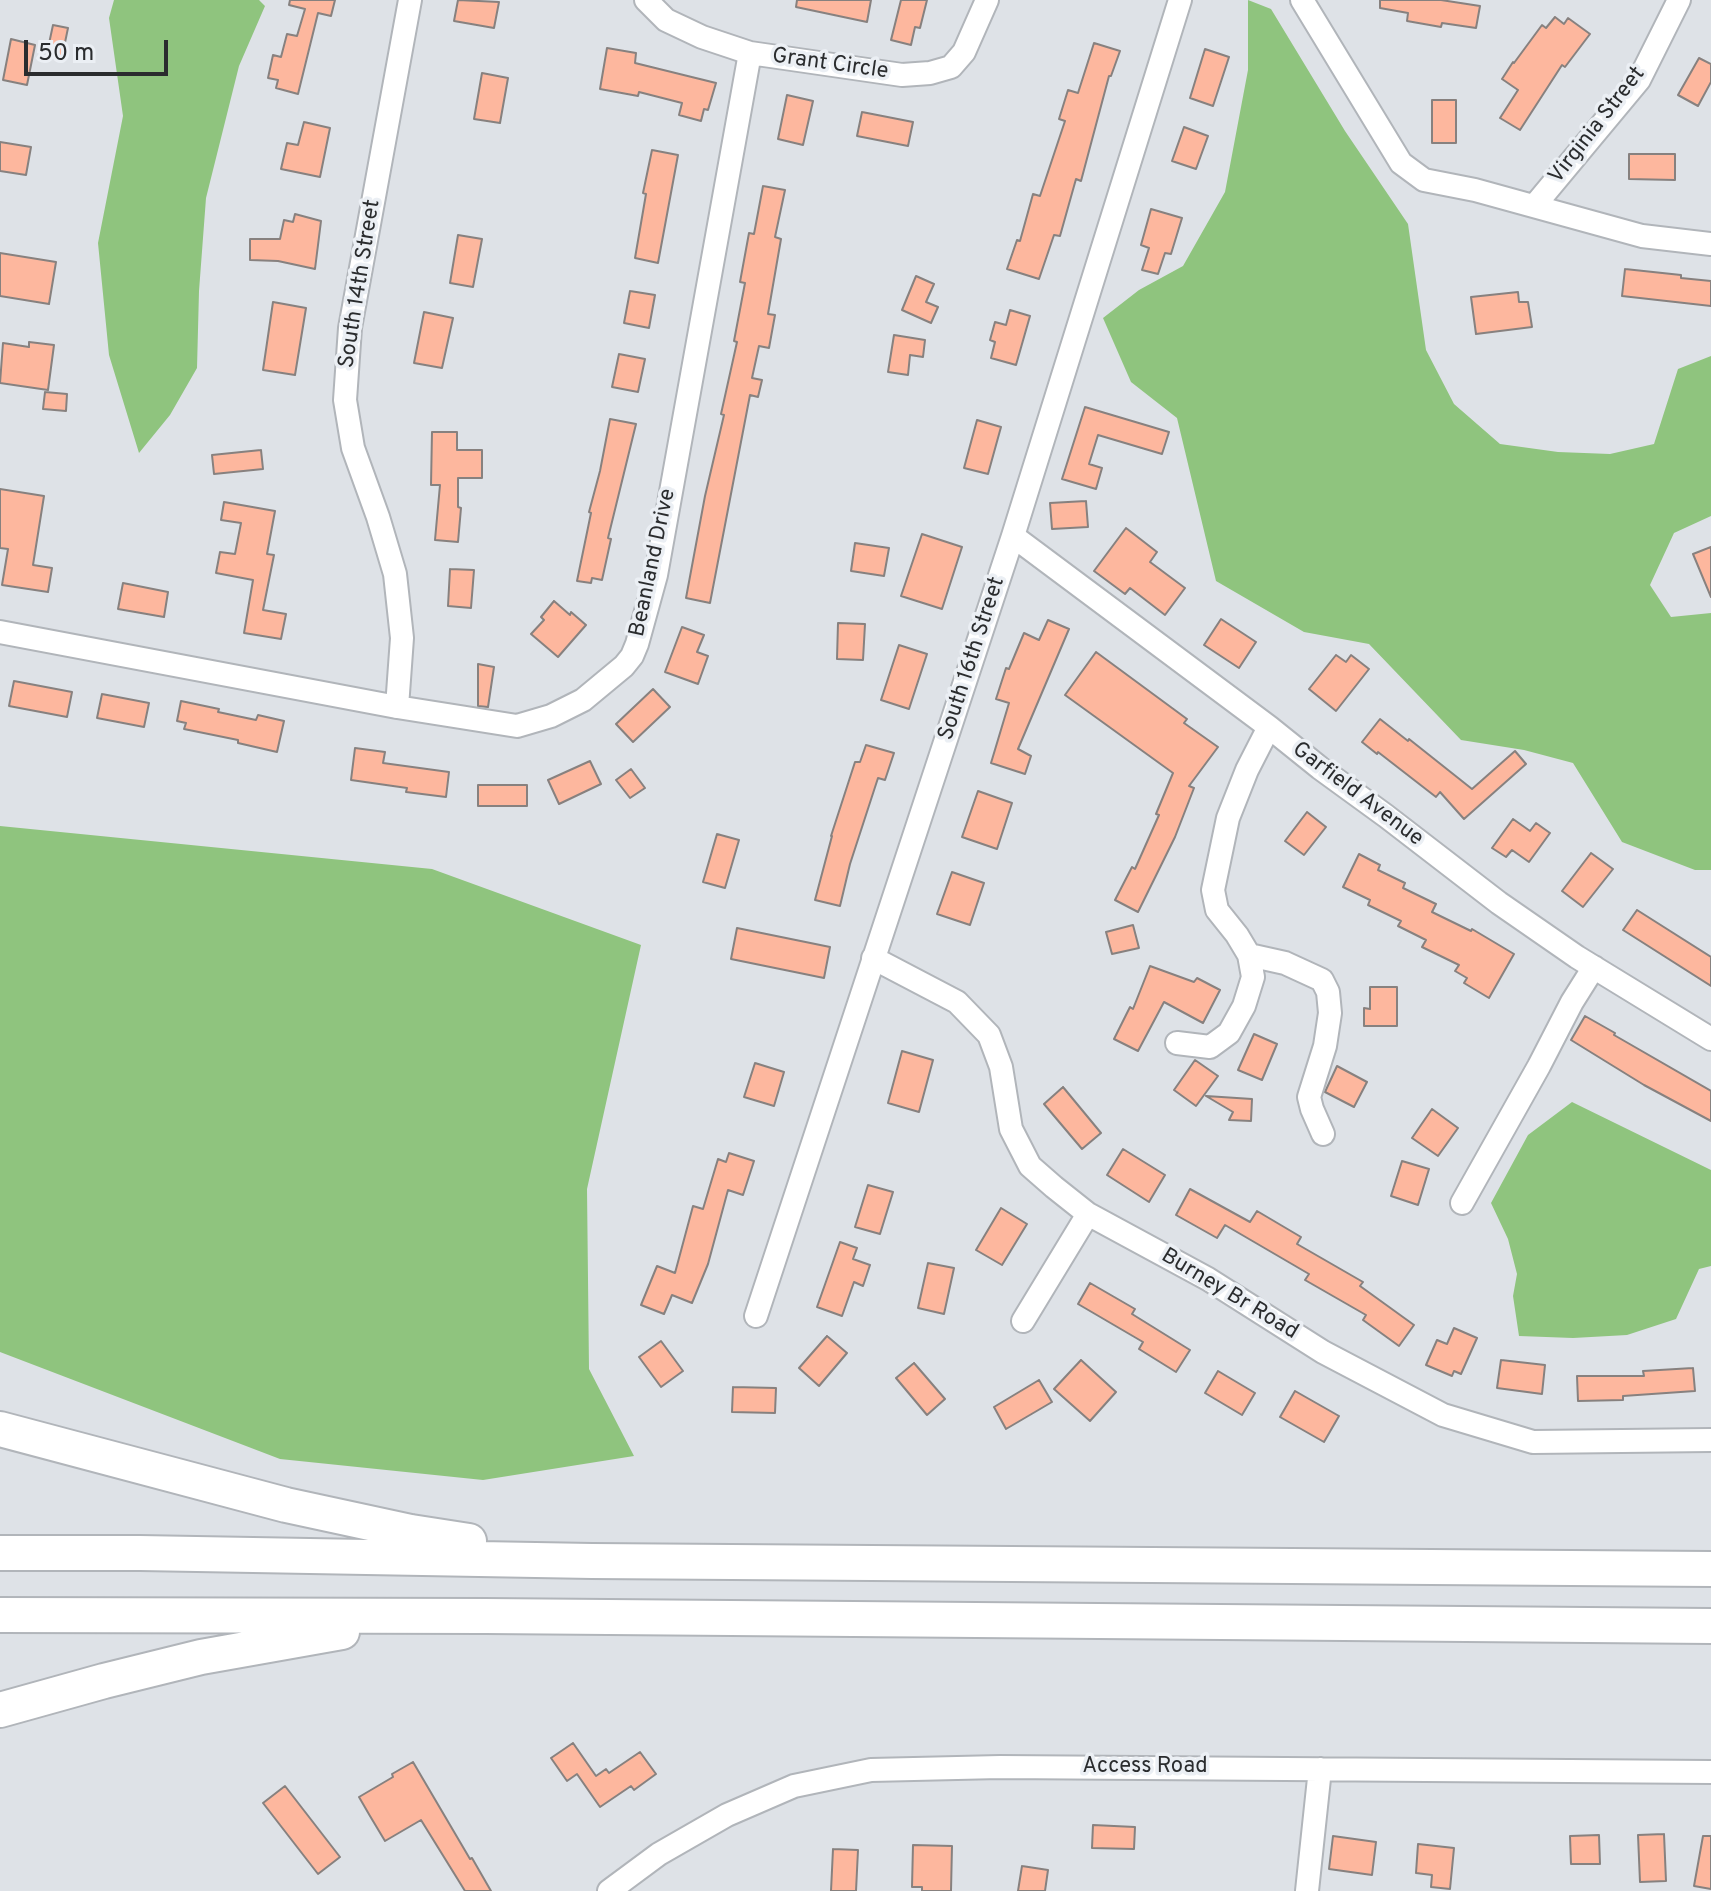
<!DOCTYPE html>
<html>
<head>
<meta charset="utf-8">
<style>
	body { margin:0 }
	#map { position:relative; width:1711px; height:1891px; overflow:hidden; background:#dee2e7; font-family:Overpass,sans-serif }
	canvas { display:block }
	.scale { position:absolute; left:24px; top:40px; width:144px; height:36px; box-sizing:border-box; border:4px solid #2a2c2e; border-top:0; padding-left:10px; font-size:24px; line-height:28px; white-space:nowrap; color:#2a2c2e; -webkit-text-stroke:6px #ebeff4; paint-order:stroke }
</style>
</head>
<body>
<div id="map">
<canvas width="1711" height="1891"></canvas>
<div class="scale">50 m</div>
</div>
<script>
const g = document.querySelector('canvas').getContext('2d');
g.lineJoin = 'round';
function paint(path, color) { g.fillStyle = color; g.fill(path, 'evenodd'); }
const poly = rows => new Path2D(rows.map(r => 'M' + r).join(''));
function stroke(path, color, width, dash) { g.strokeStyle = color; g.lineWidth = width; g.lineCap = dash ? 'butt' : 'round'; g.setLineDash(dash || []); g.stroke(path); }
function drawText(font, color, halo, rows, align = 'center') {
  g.font = font + ' Overpass,sans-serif'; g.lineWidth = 7; g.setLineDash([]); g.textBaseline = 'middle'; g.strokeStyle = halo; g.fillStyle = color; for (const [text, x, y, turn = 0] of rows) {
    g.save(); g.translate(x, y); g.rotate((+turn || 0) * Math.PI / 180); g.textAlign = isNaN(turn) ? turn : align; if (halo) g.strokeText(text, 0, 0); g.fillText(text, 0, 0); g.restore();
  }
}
const forest = poly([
	[114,0,259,0,265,6,239,66,206,198,199,291,197,368,170,415,139,453,109,355,98,243,123,116,109,18],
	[1248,0,1271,9,1345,131,1408,224,1426,350,1454,404,1500,444,1558,452,1610,454,1654,444,1678,369,1711,356,1711,516,1674,533,1650,585,1671,617,1711,613,1711,870,1695,870,1622,842,1573,763,1524,750,1461,740,1369,644,1304,632,1216,581,1177,418,1131,382,1103,318,1139,290,1183,266,1225,192,1248,70],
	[0,826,432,869,641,945,587,1189,589,1369,634,1456,483,1480,280,1459,0,1352],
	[1572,1102,1711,1170,1711,1266,1699,1269,1676,1319,1627,1335,1573,1338,1519,1336,1513,1296,1517,1274,1508,1239,1491,1203,1528,1135]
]);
const building = poly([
	[290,0,335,0,331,16,318,13,298,94,276,88,278,80,268,78,273,55,281,57,287,34,297,36,305,9,289,5,290,0],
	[458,0,499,2,494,28,454,21,458,0],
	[797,0,871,0,867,22,796,7,797,0],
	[901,0,927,0,920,28,915,27,911,45,891,40,901,0],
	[1380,0,1441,0,1480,6,1476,28,1442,23,1441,27,1407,21,1408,13,1380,8,1380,0],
	[1555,17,1564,24,1568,18,1590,34,1565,67,1562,65,1520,130,1500,118,1518,90,1502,79,1513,62,1514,63,1542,25,1546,28,1555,17],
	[53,25,68,28,62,57,47,53,53,25],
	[11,39,35,45,27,85,3,80,11,39],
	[1094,43,1120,51,1111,76,1109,76,1081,181,1076,179,1060,236,1054,235,1039,279,1007,269,1017,240,1020,241,1033,194,1040,196,1065,121,1059,119,1068,90,1078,93,1094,43],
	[607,48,636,53,635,63,716,83,708,110,704,109,701,121,679,115,682,103,639,92,638,96,600,89,607,48],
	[1205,49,1229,57,1213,106,1190,98,1205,49],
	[1699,58,1711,64,1711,82,1698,106,1678,95,1699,58],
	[482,73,508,78,500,123,474,119,482,73],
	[787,95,813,101,803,145,778,139,787,95],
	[1432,100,1456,100,1456,143,1432,143,1432,100],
	[862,112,913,122,908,146,857,136,862,112],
	[304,122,330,128,320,177,281,169,287,143,298,145,304,122],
	[1184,127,1208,136,1196,169,1172,161,1184,127],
	[0,142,31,147,26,175,0,171,0,142],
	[652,150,678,155,658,263,635,258,646,194,643,193,652,150],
	[1629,154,1675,154,1675,180,1629,179,1629,154],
	[763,186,785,190,775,237,781,239,768,314,775,315,769,348,759,346,752,378,762,380,758,397,750,395,710,603,686,598,705,496,724,415,721,414,737,342,734,341,745,283,740,282,749,233,754,234,763,186],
	[1151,209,1182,218,1171,254,1165,253,1158,274,1142,270,1149,248,1141,245,1151,209],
	[295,214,321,221,315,269,278,261,250,260,250,239,280,239,284,220,293,222,295,214],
	[458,235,482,239,473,287,450,283,458,235],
	[0,253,56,262,49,304,0,296,0,253],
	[1625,269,1681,275,1681,278,1711,281,1711,306,1622,296,1625,269],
	[916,276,934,284,926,302,938,307,931,323,902,310,916,276],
	[630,291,655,295,649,328,624,323,630,291],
	[1518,292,1519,302,1528,302,1532,327,1476,334,1471,297,1518,292],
	[273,302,306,308,295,375,263,370,273,302],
	[1010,310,1030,316,1016,365,991,358,995,342,990,340,995,322,1006,325,1010,310],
	[424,312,453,318,442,368,414,363,424,312],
	[894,335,925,340,923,357,910,355,908,375,888,372,894,335],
	[29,342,54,345,48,390,0,383,3,343,29,347,29,342],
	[619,354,645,359,638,392,612,387,619,354],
	[45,392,67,394,66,411,43,409,45,392],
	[1085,407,1169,432,1162,454,1098,435,1089,464,1102,468,1096,489,1062,479,1085,407],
	[610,419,636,424,608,538,611,539,602,580,592,578,591,583,577,581,591,513,589,512,600,471,610,419],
	[977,420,1001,427,988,474,964,468,977,420],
	[432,432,457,432,457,450,482,450,482,478,458,478,458,507,461,508,458,542,435,540,440,485,431,485,432,432],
	[261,450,263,469,214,474,212,455,261,450],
	[0,489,44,496,33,565,52,568,48,592,2,585,8,549,0,548,0,489],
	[1086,501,1088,527,1052,529,1050,503,1086,501],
	[224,502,275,511,267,554,274,555,263,610,286,614,281,639,244,633,253,580,216,573,220,552,235,554,241,523,221,520,224,502],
	[1126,528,1157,552,1150,562,1185,588,1165,615,1130,588,1125,594,1094,571,1126,528],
	[922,534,962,547,942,609,901,596,922,534],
	[855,543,889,548,884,576,851,571,855,543],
	[1711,547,1711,597,1693,554,1711,547],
	[450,569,474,570,471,608,448,606,450,569],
	[123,583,168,592,164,617,118,609,123,583],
	[554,601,570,615,571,612,586,625,558,657,531,634,544,620,541,617,554,601],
	[1221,619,1256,642,1239,668,1204,645,1221,619],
	[1048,620,1069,629,1018,749,1031,756,1025,774,991,763,1009,703,996,699,1006,668,1009,669,1024,633,1039,640,1048,620],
	[838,623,865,624,863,660,837,659,838,623],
	[682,627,704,635,697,652,708,656,698,684,665,672,682,627],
	[899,645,927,654,909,709,881,700,899,645],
	[1096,652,1187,719,1184,723,1218,747,1189,786,1194,788,1175,837,1138,912,1115,900,1132,867,1135,869,1159,815,1156,814,1173,773,1065,695,1096,652],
	[1336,655,1346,662,1351,655,1369,669,1336,711,1309,689,1336,655],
	[478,664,494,667,488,707,478,706,478,664],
	[14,681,72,692,67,717,9,706,14,681],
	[653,689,670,707,633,742,616,724,653,689],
	[102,694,149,703,144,727,97,718,102,694],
	[181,701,219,709,218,712,256,720,258,715,284,721,277,752,238,743,238,740,184,729,186,723,177,721,181,701],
	[1380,719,1408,741,1409,739,1472,789,1515,751,1526,764,1464,819,1440,792,1436,797,1378,752,1377,754,1362,742,1380,719],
	[866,745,894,753,885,780,878,778,850,864,840,906,815,900,832,836,831,836,855,762,860,762,866,745],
	[355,748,385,752,383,763,449,772,446,797,406,792,407,788,351,780,355,748],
	[590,761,601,784,559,804,548,780,590,761],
	[631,769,645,788,630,798,616,780,631,769],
	[478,785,527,785,527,806,478,806,478,785],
	[978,791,1012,803,997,849,962,837,978,791],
	[1307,812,1326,827,1304,855,1285,841,1307,812],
	[1513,819,1530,831,1536,823,1550,833,1529,862,1512,850,1506,857,1492,848,1513,819],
	[717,834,739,840,725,888,703,882,717,834],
	[1591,853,1613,869,1583,907,1562,891,1591,853],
	[1359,854,1380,865,1378,870,1405,883,1403,888,1436,904,1432,912,1471,931,1472,929,1514,954,1489,998,1464,983,1467,978,1455,971,1459,965,1422,947,1426,940,1398,926,1401,921,1368,905,1370,900,1343,887,1359,854],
	[952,872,984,883,970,925,937,914,952,872],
	[1637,910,1711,957,1711,986,1623,930,1637,910],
	[1133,925,1139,948,1112,954,1106,932,1133,925],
	[737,928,830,947,824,978,731,959,737,928],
	[1150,966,1194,982,1197,978,1220,990,1203,1023,1164,1002,1138,1051,1114,1039,1130,1007,1133,1009,1150,966],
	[1370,987,1397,987,1397,1026,1364,1026,1364,1008,1370,1009,1370,987],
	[1585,1016,1615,1033,1614,1035,1711,1091,1711,1121,1644,1085,1571,1040,1585,1016],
	[1254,1034,1277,1044,1262,1080,1238,1070,1254,1034],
	[902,1051,933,1060,919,1112,888,1103,902,1051],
	[1195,1060,1218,1076,1196,1106,1174,1090,1195,1060],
	[755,1063,784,1072,774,1106,744,1097,755,1063],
	[1337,1066,1367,1082,1354,1107,1325,1092,1337,1066],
	[1063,1087,1101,1133,1082,1149,1044,1104,1063,1087],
	[1206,1096,1252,1099,1251,1121,1229,1120,1233,1112,1206,1096],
	[1432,1109,1458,1128,1438,1156,1412,1138,1432,1109],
	[1123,1149,1165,1175,1149,1202,1107,1175,1123,1149],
	[729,1153,754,1161,743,1195,728,1190,708,1264,692,1303,672,1295,664,1314,641,1305,657,1266,675,1273,693,1206,703,1209,718,1159,726,1162,729,1153],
	[1402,1161,1429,1169,1418,1205,1391,1196,1402,1161],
	[868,1185,893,1192,880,1234,855,1227,868,1185],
	[1190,1189,1250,1222,1257,1211,1301,1237,1297,1244,1363,1282,1360,1286,1414,1325,1399,1346,1363,1320,1366,1315,1305,1280,1309,1274,1225,1225,1217,1238,1176,1215,1190,1189],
	[1001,1208,1027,1224,1002,1265,976,1250,1001,1208],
	[840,1242,857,1248,853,1259,870,1265,863,1286,854,1282,842,1316,817,1307,840,1242],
	[928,1263,954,1268,944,1314,918,1308,928,1263],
	[1090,1283,1135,1309,1132,1314,1190,1350,1176,1372,1139,1349,1143,1342,1078,1304,1090,1283],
	[1454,1328,1477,1338,1461,1374,1454,1371,1452,1376,1426,1365,1437,1340,1447,1344,1454,1328],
	[827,1336,847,1353,819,1386,799,1368,827,1336],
	[661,1341,683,1371,661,1387,639,1357,661,1341],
	[1081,1360,1116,1392,1090,1421,1054,1389,1081,1360],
	[1501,1360,1545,1365,1542,1394,1497,1388,1501,1360],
	[914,1363,945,1399,927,1415,896,1378,914,1363],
	[1693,1368,1695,1391,1623,1396,1623,1400,1578,1401,1577,1376,1644,1376,1643,1371,1693,1368],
	[1218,1371,1255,1393,1242,1415,1205,1393,1218,1371],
	[1039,1380,1052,1402,1006,1429,994,1407,1039,1380],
	[733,1387,776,1388,775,1413,732,1412,733,1387],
	[1295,1391,1339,1416,1324,1442,1280,1417,1295,1391],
	[573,1743,596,1776,606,1769,609,1773,640,1752,656,1774,634,1790,631,1786,600,1807,577,1774,567,1781,551,1758,573,1743],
	[413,1762,470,1859,472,1858,491,1891,465,1891,421,1820,385,1841,370,1816,359,1797,393,1777,392,1774,413,1762],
	[285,1786,340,1857,318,1874,263,1803,285,1786],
	[1093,1825,1135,1827,1134,1849,1092,1848,1093,1825],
	[1664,1834,1666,1881,1640,1882,1638,1835,1664,1834],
	[1599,1835,1600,1864,1571,1864,1570,1836,1599,1835],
	[1333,1836,1376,1842,1372,1875,1329,1869,1333,1836],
	[1703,1836,1711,1836,1711,1889,1694,1886,1703,1836],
	[1418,1844,1454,1848,1450,1889,1431,1887,1432,1875,1416,1873,1418,1844],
	[913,1845,952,1846,951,1891,922,1891,922,1887,912,1887,913,1845],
	[833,1849,858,1850,856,1891,831,1891,833,1849],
	[1022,1866,1048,1870,1045,1891,1018,1891,1022,1866]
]);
const minor = poly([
	[646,0,666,20,702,37,750,53,902,75,930,73,951,67,964,52,987,0],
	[1302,0,1401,163,1424,180,1475,190,1642,236,1711,244],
	[1535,205,1639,80,1679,0],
	[1013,536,1269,727,1320,768,1386,816,1499,903,1577,957,1711,1039],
	[0,632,397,707,517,726,551,716,583,700,624,666,632,656,637,644,656,575,750,53],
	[397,707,402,638,395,574,378,517,353,448,345,400,350,328,410,0],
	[1249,955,1285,963,1322,980,1328,992,1330,1013,1325,1046,1309,1097,1312,1109,1323,1134],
	[873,958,957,1002,989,1035,1001,1067,1011,1129,1030,1166,1054,1187,1088,1214,1208,1279,1323,1352,1443,1415,1533,1442,1711,1440],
	[1177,1043,1210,1047,1229,1033,1244,1006,1253,977,1249,955,1237,935,1217,910,1213,890,1228,818,1247,770,1269,727],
	[1462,1203,1539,1066,1572,1002,1594,967],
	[756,1316,1013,536,1180,0],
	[1023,1321,1088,1214],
	[609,1891,659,1854,727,1815,794,1786,871,1770,1000,1767,1711,1772],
	[1307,1891,1320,1769]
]);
const highway = poly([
	[0,1429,286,1505,411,1532,469,1541],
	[0,1553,140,1553,592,1561,1711,1569],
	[0,1615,486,1616,1711,1626],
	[0,1710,104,1681,201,1657,342,1632]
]);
const streetNames = [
	["Grant Circle",830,65,8],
	["Virginia Street",1598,126,-52],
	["South 14th Street",361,284,-81],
	["Beanland Drive",654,563,-78],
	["South 16th Street",973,659,-72],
	["Garfield Avenue",1357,795,37],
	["Burney Br Road",1229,1295,31],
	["Access Road",1145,1768]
];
paint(forest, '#8fc47e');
paint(building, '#fdb79e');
stroke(building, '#87817f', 2);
stroke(minor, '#b1b5ba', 26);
stroke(highway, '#b1b5ba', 38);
stroke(minor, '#fff', 22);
stroke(highway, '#fff', 34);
drawText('22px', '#2a2c2e', '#ebeff4', streetNames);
</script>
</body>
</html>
